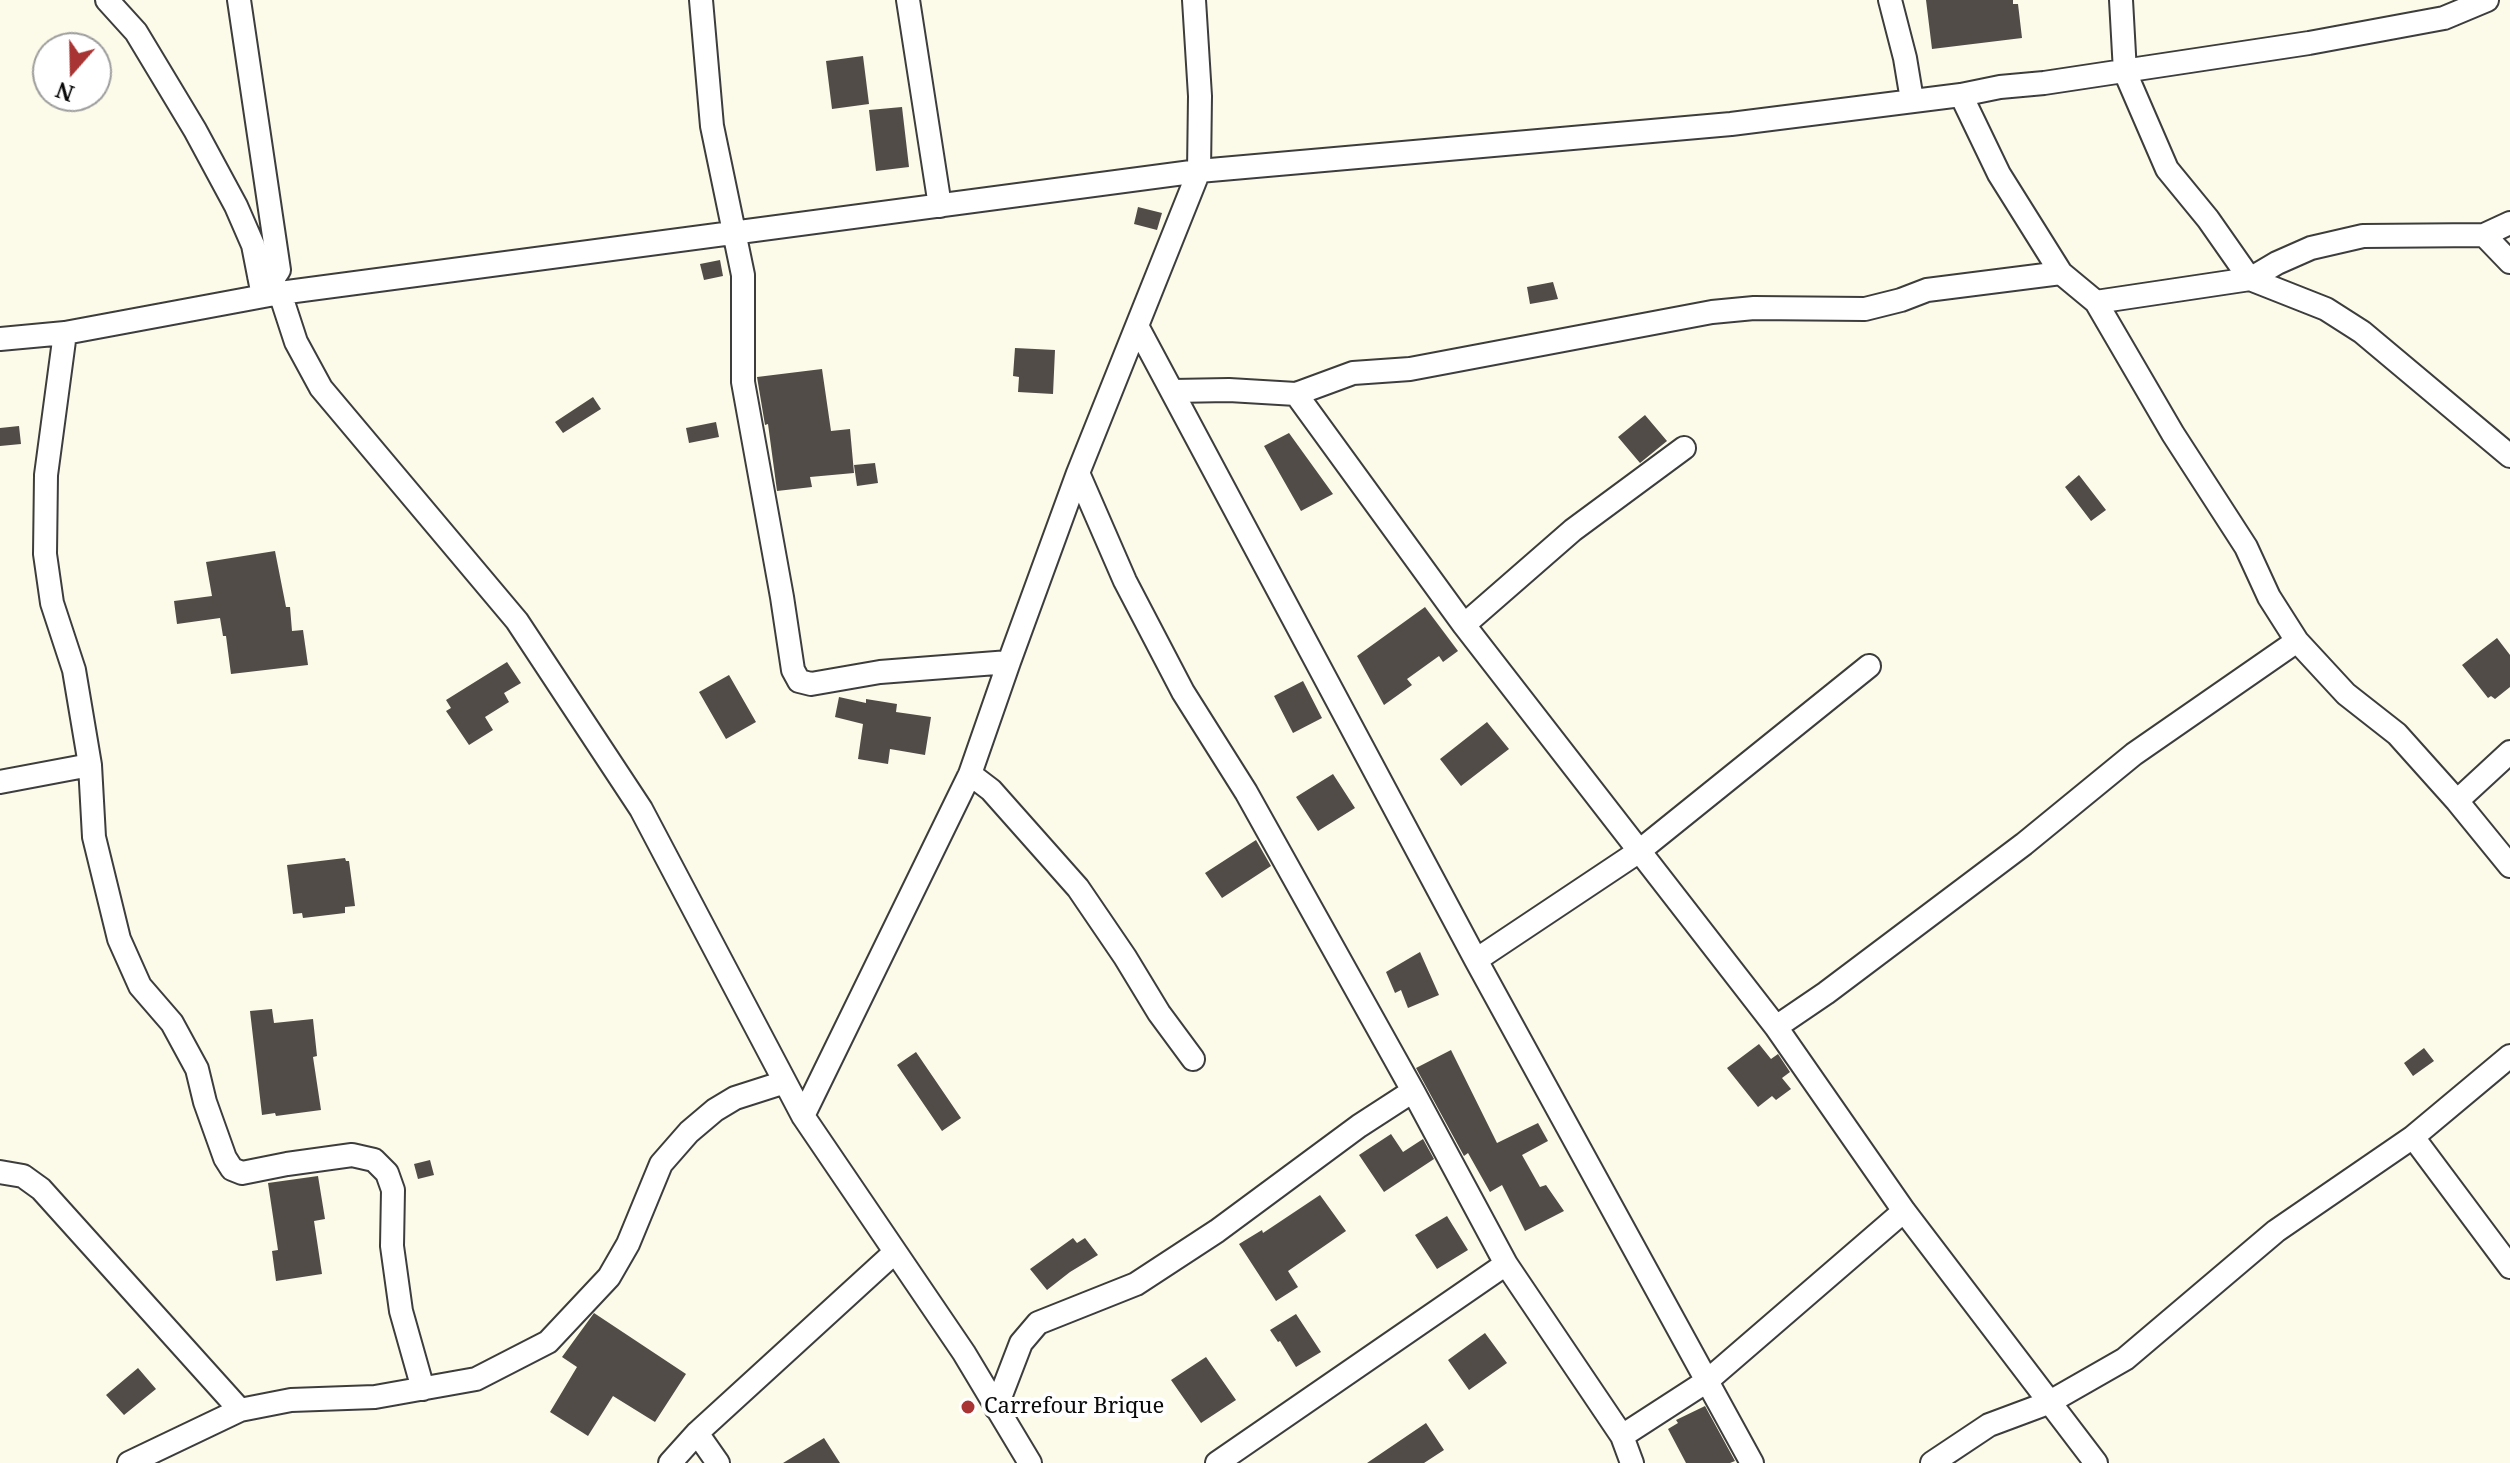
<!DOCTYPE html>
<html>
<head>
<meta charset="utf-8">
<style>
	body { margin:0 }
	#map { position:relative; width:2510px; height:1463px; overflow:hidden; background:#fcfae9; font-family:"Noto Serif",serif }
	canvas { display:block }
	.north { position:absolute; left:32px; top:32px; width:80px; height:80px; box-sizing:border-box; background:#fff; border:2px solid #9d9d9d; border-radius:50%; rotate:200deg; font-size:22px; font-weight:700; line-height:32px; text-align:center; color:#0a0a0a }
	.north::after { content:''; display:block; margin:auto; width:28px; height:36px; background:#a83533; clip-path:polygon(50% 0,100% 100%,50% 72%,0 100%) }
</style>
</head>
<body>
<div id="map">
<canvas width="2510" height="1463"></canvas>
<div class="north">N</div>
</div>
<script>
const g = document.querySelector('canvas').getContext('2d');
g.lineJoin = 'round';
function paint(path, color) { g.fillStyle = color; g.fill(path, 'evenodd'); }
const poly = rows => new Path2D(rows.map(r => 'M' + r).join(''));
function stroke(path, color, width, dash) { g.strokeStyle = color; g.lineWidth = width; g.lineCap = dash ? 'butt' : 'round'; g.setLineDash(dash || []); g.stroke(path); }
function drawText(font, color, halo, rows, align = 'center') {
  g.font = font + ' "Noto Serif",serif'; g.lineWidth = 8; g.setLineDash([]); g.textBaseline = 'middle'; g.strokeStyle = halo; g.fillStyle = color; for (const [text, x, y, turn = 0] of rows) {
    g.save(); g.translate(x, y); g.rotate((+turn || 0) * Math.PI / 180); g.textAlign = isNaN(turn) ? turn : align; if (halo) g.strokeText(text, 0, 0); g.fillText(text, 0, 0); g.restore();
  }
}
const building = poly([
	[1926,0,2013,0,2013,4,2018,4,2022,38,1932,49],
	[863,56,869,104,832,109,826,61],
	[902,107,909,167,876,171,869,110],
	[1138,207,1162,213,1157,230,1134,224],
	[720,260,723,276,704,280,700,264],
	[1553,282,1558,299,1530,304,1527,287],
	[1015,348,1055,350,1053,394,1018,392,1019,377,1013,376],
	[822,369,831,431,850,429,854,473,810,477,812,487,777,491,768,424,765,425,757,377],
	[593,397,601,409,563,433,555,422],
	[1645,415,1667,441,1640,463,1618,437],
	[716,422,719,437,689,443,686,428],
	[19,426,21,444,0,446,0,428],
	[1289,433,1333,494,1301,511,1264,446],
	[875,463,878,483,857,486,854,465],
	[2079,475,2106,510,2091,521,2065,487],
	[275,551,286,607,290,607,292,631,303,630,308,665,231,674,226,636,223,636,220,618,177,624,174,601,212,596,206,562],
	[1425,607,1458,651,1443,662,1439,656,1407,679,1412,685,1384,705,1357,656],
	[2497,638,2510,655,2510,687,2495,699,2491,696,2488,698,2462,665],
	[507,662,521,683,504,693,509,702,485,717,493,730,469,745,446,711,451,708,446,700],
	[729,675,756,722,726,739,699,692],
	[1303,681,1322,718,1293,733,1274,696],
	[839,697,866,703,866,699,897,704,896,712,931,717,925,755,890,749,888,764,858,759,863,724,835,717],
	[1487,722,1509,749,1461,786,1440,759],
	[1333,774,1355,808,1318,831,1296,797],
	[1256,840,1271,866,1222,898,1205,873],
	[345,858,346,861,349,861,355,906,345,907,345,913,303,918,302,913,293,914,287,865],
	[1420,952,1439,995,1408,1008,1401,990,1395,993,1386,972],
	[272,1009,274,1023,313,1019,317,1056,313,1057,321,1110,276,1116,275,1113,262,1115,250,1011],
	[1759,1044,1771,1059,1778,1054,1790,1072,1782,1078,1791,1089,1776,1100,1772,1096,1758,1107,1727,1068],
	[2424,1048,2434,1061,2413,1076,2404,1063],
	[1451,1050,1497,1143,1538,1123,1548,1141,1522,1155,1540,1187,1546,1185,1564,1211,1525,1231,1502,1185,1490,1192,1468,1153,1464,1156,1416,1068],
	[916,1052,961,1118,942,1131,897,1065],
	[1391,1134,1403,1152,1423,1139,1434,1159,1384,1192,1359,1155],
	[430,1160,434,1175,418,1179,414,1164],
	[318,1176,325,1219,314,1221,322,1274,276,1281,272,1251,278,1250,268,1183],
	[1320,1195,1346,1231,1288,1271,1298,1287,1276,1301,1239,1244,1262,1230,1263,1233],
	[1447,1216,1468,1250,1437,1269,1415,1235],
	[1073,1238,1077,1243,1085,1238,1098,1255,1070,1272,1047,1290,1030,1269],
	[594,1313,686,1374,655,1422,613,1396,588,1436,550,1412,577,1367,562,1357],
	[1296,1314,1321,1352,1296,1367,1280,1341,1278,1342,1270,1330],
	[1485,1333,1507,1363,1469,1390,1448,1360],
	[1206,1357,1236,1400,1201,1423,1171,1380],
	[138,1368,156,1389,124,1415,106,1395],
	[1705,1406,1735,1461,1730,1463,1686,1463,1668,1429,1678,1423,1676,1420],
	[1426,1423,1444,1450,1424,1463,1367,1463],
	[824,1438,840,1463,783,1463]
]);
const street = poly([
	[107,0,136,32,195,130,236,206,253,245,263,296],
	[239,0,279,270,273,279,259,276],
	[701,0,712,126,743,275,743,382,782,597,793,670,799,681,811,684,880,672,1009,662],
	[908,0,940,206],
	[1890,0,1905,58,1912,100],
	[2121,0,2125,72,2167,169,2208,219,2250,279,2326,309,2362,332,2510,456],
	[1961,95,1999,174,2061,273,2096,302,2173,434,2246,547,2269,597,2297,641,2346,694,2397,734,2457,801,2510,866],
	[2484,235,2510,262],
	[280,293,296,342,321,388,517,621,641,809,803,1116,964,1353,1030,1463],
	[2096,302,2250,279,2277,263,2311,248,2363,236,2484,235,2510,223],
	[1137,326,1476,960,1752,1463],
	[65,333,46,475,45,554,52,603,74,670,90,765,94,837,119,939,140,986,172,1023,197,1069,205,1102,225,1158,232,1169,242,1173,287,1164,352,1155,374,1160,387,1173,393,1190,392,1246,401,1311,423,1389],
	[0,339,65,333,280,293,1199,171,1731,124,1961,95,2000,87,2044,83,2309,43,2444,18,2487,0],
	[1173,391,1229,390,1296,394,1353,373,1410,369,1712,312,1754,308,1865,309,1901,300,1927,290,2061,273],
	[1296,394,1464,625,1776,1027,1904,1211,2096,1463],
	[1078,473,1125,581,1183,692,1246,792,1413,1091,1506,1264,1622,1436,1632,1463],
	[1464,625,1573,530,1684,448],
	[970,774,991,790,1078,888,1125,957,1159,1013,1193,1059],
	[0,782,90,765],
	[2457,801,2510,752],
	[1476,960,1638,852,1869,666],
	[1776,1027,1826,993,2024,844,2134,754,2297,641],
	[803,1116,970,774,1009,662,1078,473,1199,171,1200,96,1194,0],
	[2413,1137,2510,1267],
	[0,1172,23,1176,41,1189,240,1410],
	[996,1408,1021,1343,1038,1323,1136,1284,1217,1231,1359,1126,1413,1091],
	[697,1433,718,1463],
	[1622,1436,1707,1381,1904,1211],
	[129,1463,240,1410,291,1400,375,1397,476,1379,548,1342,609,1277,628,1244,661,1164,689,1132,715,1110,735,1098,785,1082],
	[670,1463,697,1433,894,1253],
	[1217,1463,1506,1264],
	[1932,1463,1989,1425,2048,1403,2125,1359,2276,1231,2413,1137,2510,1056]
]);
const markers = [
	[968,1407,8,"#a83533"]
];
const poiNames = [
	["Carrefour Brique",984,1407]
];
paint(building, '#514c47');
stroke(street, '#3d3d3d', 26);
stroke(street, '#fff', 22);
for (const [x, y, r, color] of markers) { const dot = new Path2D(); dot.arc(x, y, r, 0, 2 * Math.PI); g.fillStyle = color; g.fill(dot); stroke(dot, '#fff', 3); }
drawText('22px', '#0a0a0a', '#fff', poiNames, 'left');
</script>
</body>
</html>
